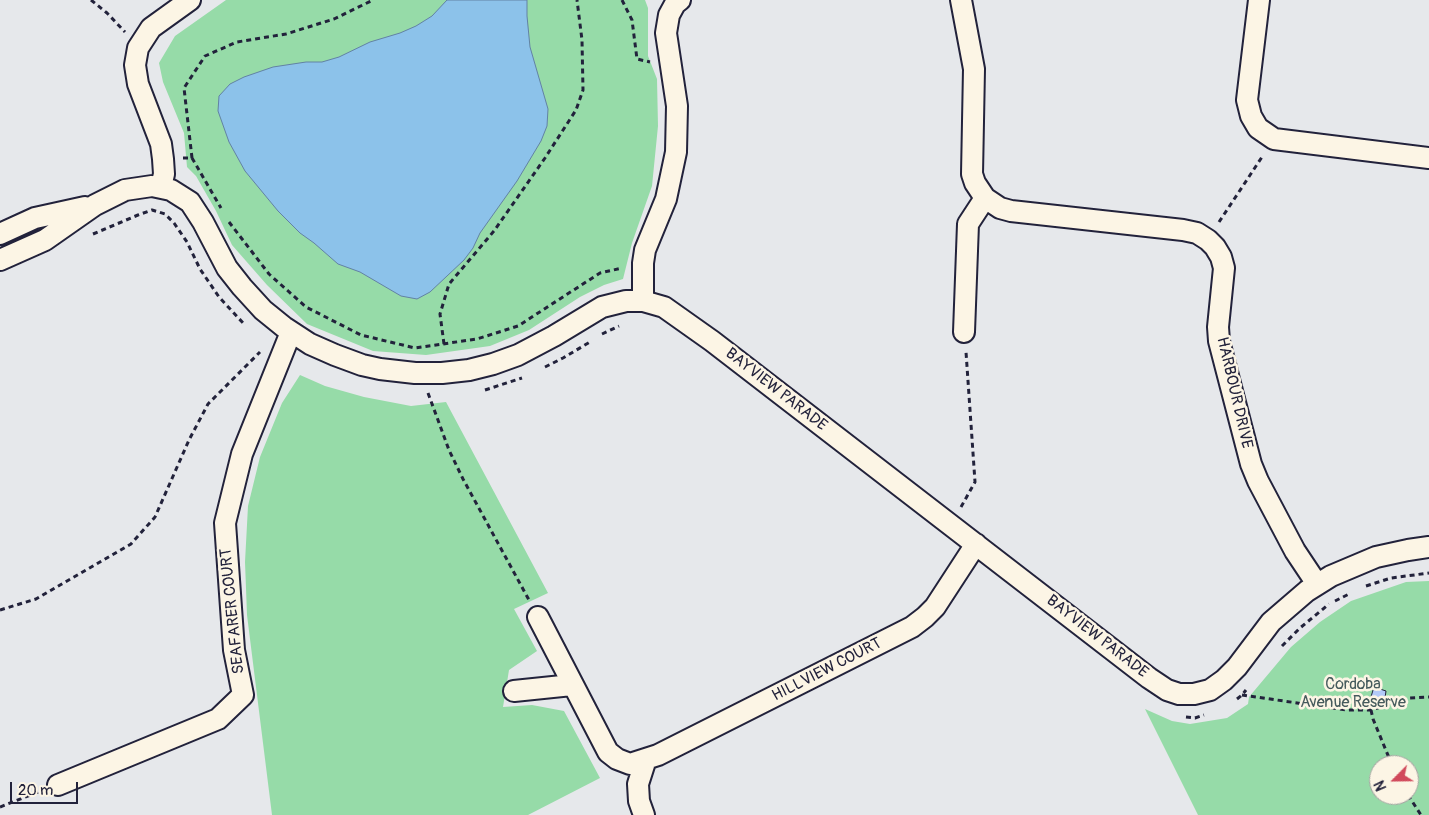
<!DOCTYPE html>
<html>
<head>
<meta charset="utf-8">
<style>
	body { margin:0 }
	#map { position:relative; width:1429px; height:815px; overflow:hidden; background:#e6e8eb; font-family:Pangolin,sans-serif }
	canvas { display:block }
	.north { position:absolute; left:1369px; top:755px; width:50px; height:50px; box-sizing:border-box; background:#fcf5e5; border:1px solid #a5a1a1; border-radius:50%; rotate:247deg; font-size:14px; font-weight:700; line-height:20px; text-align:center; color:#22223b }
	.north::after { content:''; display:block; margin:auto; width:18px; height:22px; background:#d1495b; clip-path:polygon(50% 0,100% 100%,50% 72%,0 100%) }
	.scale { position:absolute; left:10px; top:782px; width:68px; height:22px; box-sizing:border-box; border:2px solid #22223b; border-top:0; padding-left:6px; font-size:15px; line-height:18px; white-space:nowrap; color:#22223b; -webkit-text-stroke:4px #fcf5e5; paint-order:stroke }
</style>
</head>
<body>
<div id="map">
<canvas width="1429" height="815"></canvas>
<div class="north">N</div>
<div class="scale">20 m</div>
</div>
<script>
const g = document.querySelector('canvas').getContext('2d');
g.lineJoin = 'round';
function paint(path, color) { g.fillStyle = color; g.fill(path, 'evenodd'); }
const poly = rows => new Path2D(rows.map(r => 'M' + r).join(''));
function stroke(path, color, width, dash) { g.strokeStyle = color; g.lineWidth = width; g.lineCap = dash ? 'butt' : 'round'; g.setLineDash(dash || []); g.stroke(path); }
function drawText(font, color, halo, rows, align = 'center') {
  g.font = font + ' Pangolin,sans-serif'; g.lineWidth = 5; g.setLineDash([]); g.textBaseline = 'middle'; g.strokeStyle = halo; g.fillStyle = color; for (const [text, x, y, turn = 0] of rows) {
    g.save(); g.translate(x, y); g.rotate((+turn || 0) * Math.PI / 180); g.textAlign = isNaN(turn) ? turn : align; if (halo) g.strokeText(text, 0, 0); g.fillText(text, 0, 0); g.restore();
  }
}
const green = poly([
	[226,0,645,0,648,8,648,56,657,79,658,126,652,186,632,243,623,279,604,285,580,297,529,330,490,346,426,355,373,351,307,324,267,285,232,245,216,211,196,176,187,167,184,133,163,82,159,63,175,36],
	[300,375,325,386,364,397,411,406,446,402,548,593,514,609,537,651,509,670,503,707,532,705,564,711,600,778,528,815,272,815,247,615,245,562,248,506,260,457,282,403],
	[1429,581,1429,815,1198,815,1145,709,1172,721,1190,724,1227,718,1248,704,1249,697,1291,647,1320,622,1351,601,1406,582],
	[1379,765,1409,765,1409,795,1379,795]
]);
const water = poly([
	[447,0,527,0,527,16,530,47,548,109,547,126,541,141,517,181,480,233,473,248,464,260,430,292,417,299,401,296,360,272,338,264,314,243,300,233,278,211,245,171,229,142,218,111,219,96,230,84,244,77,273,67,306,62,322,62,339,57,370,42,400,33,416,26,432,16,447,0]
]);
const building = poly([
	[1374,687,1386,691,1384,705,1370,700,1374,687]
]);
const path = poly([
	[91,0,107,13,125,32],
	[622,0,632,20,637,59,650,62],
	[183,158,192,158,184,88,205,56,237,42,286,34,334,19,373,0],
	[192,158,221,208],
	[229,222,269,274,306,307,361,335,415,348,477,339,518,326,600,273,622,268],
	[1219,222,1262,157],
	[93,234,138,215,152,210,165,214,174,223,187,242,200,269,219,297,244,324],
	[602,334,619,326],
	[444,344,440,314,449,284,494,231,545,158,576,110,583,90,582,40,577,0],
	[545,367,563,358,590,342],
	[485,390,522,378],
	[428,393,449,450,463,479,529,600],
	[961,507,975,482,966,352],
	[1366,586,1391,578,1429,573],
	[1335,601,1349,594],
	[0,610,36,599,131,544,155,517,189,440,208,404,260,352],
	[1282,646,1300,628,1329,604],
	[1242,695,1346,710,1371,710,1410,698,1429,697],
	[1237,699,1242,695,1246,690],
	[1371,710,1373,719,1392,765],
	[1186,717,1195,718,1204,715],
	[1408,795,1421,815],
	[0,807,38,792]
]);
const street = poly([
	[961,0,974,69,972,174,975,183,985,198,1000,208,1011,211,1183,230,1197,233,1208,240,1215,247,1221,257,1224,268,1218,327,1219,341,1251,464,1258,481,1295,551,1317,584],
	[1259,0,1247,100,1251,116,1258,128,1274,139,1429,158],
	[161,187,164,174,163,159,161,144,138,84,135,65,138,48,151,28,190,0],
	[0,234,35,218,85,207],
	[0,260,45,240,95,205,125,190,152,186,171,190,190,202,203,222,227,268,242,287,263,310,284,327,310,344,335,355,362,365,380,369,415,373,442,373,469,370,493,364,518,355,554,336,602,307,626,301,643,301,664,307,712,341,1149,678,1167,690,1179,694,1194,694,1210,690,1224,680,1237,667,1271,622,1307,591,1331,576,1376,557,1408,550,1429,547],
	[643,301,643,263,645,250,666,199,676,152,677,106,666,33,669,15,675,4,680,0],
	[964,332,968,224,985,198],
	[538,617,608,752,617,759,630,764,658,755,912,627,925,617,935,607,976,544],
	[514,691,572,685],
	[58,785,218,719,243,695,234,650,225,523,242,454,291,332],
	[644,815,639,801,638,784,646,759]
]);
const streetNames = [
	["BAYVIEW PARADE",776,390,38],
	["HARBOUR DRIVE",1234,393,77],
	["SEAFARER COURT",233,611,-96],
	["BAYVIEW PARADE",1097,637,38],
	["HILLVIEW COURT",827,670,-27]
];
const parkNames = [
	["Cordoba",1353,685],
	["Avenue Reserve",1353,703]
];
paint(green, '#96dba8');
paint(water, '#8cc2ea');
stroke(water, '#6282a4', 1);
paint(building, '#b2caf8');
stroke(building, '#22223b', 1);
stroke(street, '#22223b', 24);
stroke(path, '#22223b', 3, [5, 4]);
stroke(street, '#fcf5e5', 20);
drawText('16px', '#22223b', '#fcf5e5', streetNames);
drawText('16px', '#455a5c', '#fcf5e5', parkNames);
</script>
</body>
</html>
